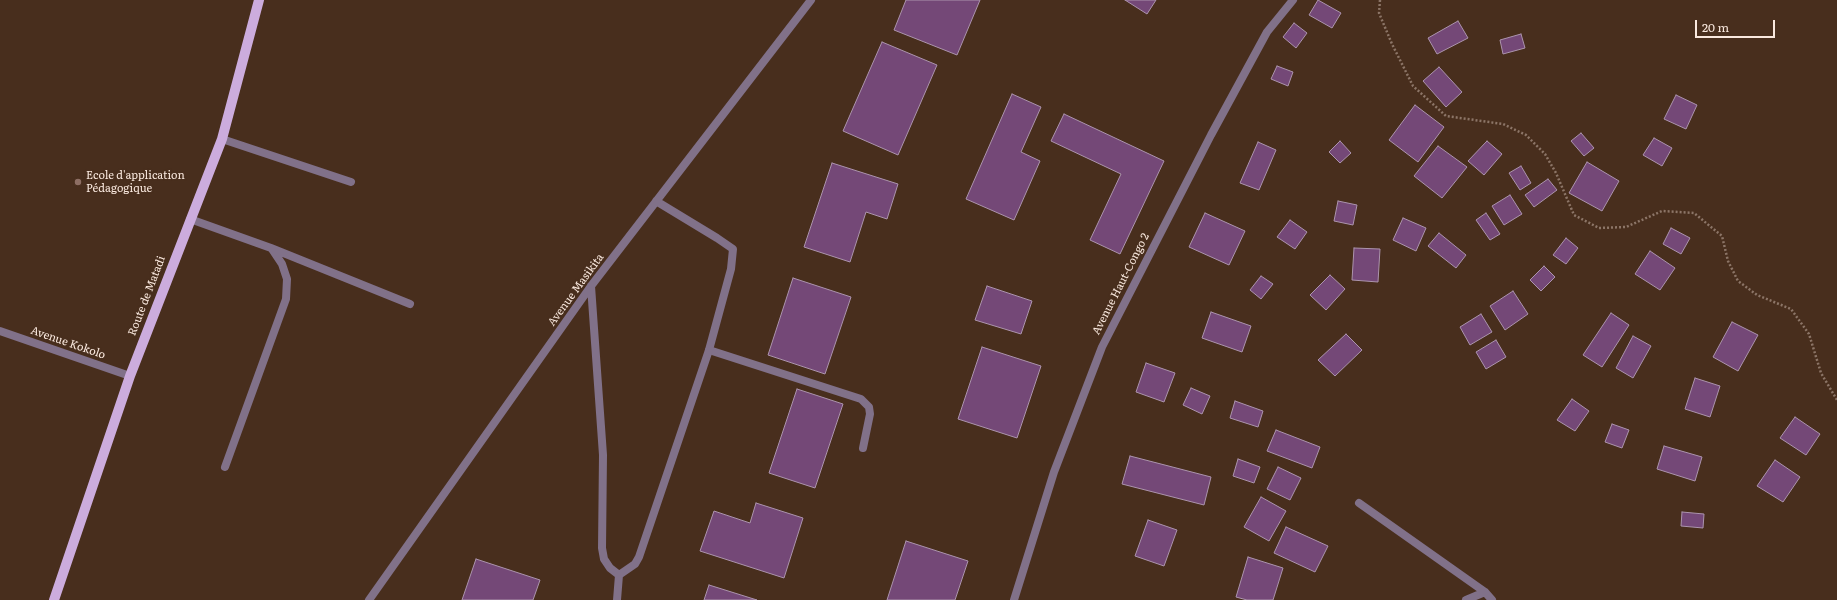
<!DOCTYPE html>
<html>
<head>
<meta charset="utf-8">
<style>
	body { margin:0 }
	#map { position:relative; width:1837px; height:600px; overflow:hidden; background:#482e1d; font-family:Literata,serif }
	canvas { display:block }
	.scale { position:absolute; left:1695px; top:20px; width:80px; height:18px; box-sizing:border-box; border:2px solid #f9e8de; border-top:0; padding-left:5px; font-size:12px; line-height:14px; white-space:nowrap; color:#f9e8de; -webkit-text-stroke:3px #482e1d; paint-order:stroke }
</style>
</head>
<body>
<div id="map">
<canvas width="1837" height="600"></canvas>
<div class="scale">20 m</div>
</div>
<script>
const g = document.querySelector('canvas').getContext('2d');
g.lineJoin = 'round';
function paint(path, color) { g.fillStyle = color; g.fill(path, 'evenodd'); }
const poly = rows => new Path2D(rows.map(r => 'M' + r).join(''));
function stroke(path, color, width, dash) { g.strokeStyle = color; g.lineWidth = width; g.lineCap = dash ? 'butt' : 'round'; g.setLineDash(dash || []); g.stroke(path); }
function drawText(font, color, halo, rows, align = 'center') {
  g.font = font + ' Literata,serif'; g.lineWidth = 4; g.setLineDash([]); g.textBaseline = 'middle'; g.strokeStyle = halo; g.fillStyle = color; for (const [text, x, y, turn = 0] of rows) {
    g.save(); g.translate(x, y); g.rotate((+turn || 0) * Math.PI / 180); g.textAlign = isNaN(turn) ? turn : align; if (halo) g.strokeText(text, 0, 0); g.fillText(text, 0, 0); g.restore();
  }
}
const building = poly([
	[906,0,980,0,957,55,894,30,906,0],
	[1125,0,1156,0,1147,14,1125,0],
	[1318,0,1341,13,1332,28,1309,15,1318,0],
	[1458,21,1468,38,1437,54,1428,38,1458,21],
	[1294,23,1307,33,1296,48,1283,37,1294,23],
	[1521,34,1525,48,1503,54,1500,40,1521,34],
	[882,42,937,65,898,155,843,131,882,42],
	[1277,66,1293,72,1288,86,1271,79,1277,66],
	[1439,67,1462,92,1446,107,1423,81,1439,67],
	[1012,94,1041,107,1021,152,1040,161,1014,220,966,199,1012,94],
	[1676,95,1697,105,1686,129,1664,119,1676,95],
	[1415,105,1444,127,1418,162,1389,140,1415,105],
	[1064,114,1164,161,1120,254,1090,240,1121,174,1051,141,1064,114],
	[1581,133,1594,148,1584,156,1571,141,1581,133],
	[1654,138,1672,148,1662,166,1643,155,1654,138],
	[1340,141,1351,153,1340,163,1329,152,1340,141],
	[1487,141,1502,154,1484,175,1468,161,1487,141],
	[1258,142,1276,150,1259,190,1240,183,1258,142],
	[1438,146,1467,167,1442,198,1414,176,1438,146],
	[1587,162,1619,181,1602,211,1569,193,1587,162],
	[832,163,898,184,887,219,866,212,850,262,804,247,832,163],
	[1521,166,1531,183,1520,190,1509,173,1521,166],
	[1548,179,1557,190,1534,207,1525,195,1548,179],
	[1510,195,1522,214,1504,225,1492,206,1510,195],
	[1338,201,1357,205,1353,225,1334,221,1338,201],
	[1205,213,1245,231,1229,265,1189,247,1205,213],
	[1486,213,1500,234,1490,240,1476,220,1486,213],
	[1403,218,1426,228,1416,251,1393,240,1403,218],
	[1290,220,1307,232,1295,249,1277,237,1290,220],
	[1671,228,1690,238,1681,254,1663,244,1671,228],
	[1439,233,1466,255,1456,268,1428,246,1439,233],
	[1566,238,1578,248,1566,264,1553,255,1566,238],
	[1354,248,1380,249,1378,282,1352,280,1354,248],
	[1650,251,1675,268,1660,290,1635,274,1650,251],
	[1544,266,1555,277,1541,291,1530,280,1544,266],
	[1330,275,1345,289,1326,310,1310,295,1330,275],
	[1261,276,1273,284,1261,299,1250,290,1261,276],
	[793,278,851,297,825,374,768,355,793,278],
	[987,286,1032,301,1021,334,975,320,987,286],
	[1513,291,1528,314,1505,330,1490,306,1513,291],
	[1211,312,1251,326,1242,352,1202,338,1211,312],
	[1611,313,1629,325,1602,367,1583,355,1611,313],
	[1481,314,1492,332,1470,345,1460,327,1481,314],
	[1732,322,1758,335,1738,371,1713,357,1732,322],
	[1346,334,1362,350,1335,376,1318,360,1346,334],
	[1633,336,1651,346,1633,378,1616,368,1633,336],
	[1496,340,1506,357,1486,369,1476,352,1496,340],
	[982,347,1041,366,1017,438,958,419,982,347],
	[1146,363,1175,373,1164,402,1136,392,1146,363],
	[1695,378,1720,386,1710,417,1685,409,1695,378],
	[1191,388,1210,396,1202,414,1183,405,1191,388],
	[797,389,843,404,815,488,769,473,797,389],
	[1572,399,1589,411,1575,431,1557,420,1572,399],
	[1235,401,1263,411,1258,427,1230,418,1235,401],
	[1795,417,1820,434,1806,455,1780,438,1795,417],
	[1612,424,1629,430,1622,448,1605,442,1612,424],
	[1276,430,1320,447,1312,468,1267,451,1276,430],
	[1664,446,1702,457,1695,481,1657,469,1664,446],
	[1130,456,1211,477,1204,505,1122,484,1130,456],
	[1238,459,1260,467,1254,483,1233,476,1238,459],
	[1775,460,1800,477,1783,502,1757,486,1775,460],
	[1278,467,1301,478,1290,500,1267,489,1278,467],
	[1261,497,1286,511,1269,541,1244,527,1261,497],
	[756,503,803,518,784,578,700,551,714,511,750,523,756,503],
	[1682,512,1704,514,1703,528,1681,526,1682,512],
	[1148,520,1177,530,1164,566,1135,556,1148,520],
	[1286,527,1328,546,1315,572,1274,553,1286,527],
	[906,541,968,561,955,600,887,600,906,541],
	[1248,557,1283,568,1273,600,1247,600,1236,597,1248,557],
	[476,559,540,580,533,600,462,600,476,559],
	[709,585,757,600,704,600,709,585]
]);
const path = poly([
	[1380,0,1379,13,1392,44,1413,86,1446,116,1503,124,1526,135,1545,154,1556,173,1574,215,1599,228,1626,227,1662,211,1694,213,1722,236,1728,261,1738,281,1757,295,1791,309,1809,334,1821,373,1837,400]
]);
const service = poly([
	[222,139,351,182],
	[190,219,271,248,410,304],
	[709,350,861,399,869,407,870,414,863,448],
	[225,467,286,299,287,279,282,264,272,249]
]);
const minor = poly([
	[591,286,603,455,602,548,604,559,610,568,619,575,617,600],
	[0,331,130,376],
	[1359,503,1485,592,1492,600],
	[619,575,635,564,639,557,709,350,731,269,733,249,717,238,656,201],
	[369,600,591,286,811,0],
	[1014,600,1054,472,1102,347,1211,135,1267,32,1293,0],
	[1466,600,1485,592]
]);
const primary = poly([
	[54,600,130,376,222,139,259,0]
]);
const markers = [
	[78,182,4,"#8d6e63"]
];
const poiNames = [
	["Ecole d'application",86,176],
	["Pédagogique",86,189]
];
const streetNames = [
	["Avenue Haut-Congo 2",1121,284,-63],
	["Avenue Masikita",576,290,-54],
	["Route de Matadi",147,296,-69],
	["Avenue Kokolo",68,343,19]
];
paint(building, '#744877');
stroke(building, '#ac94ad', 1);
stroke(path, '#8c7567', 2.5, [2, 2]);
stroke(service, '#817189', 8);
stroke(minor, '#817189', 8);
stroke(primary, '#ccacdd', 10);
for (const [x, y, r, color] of markers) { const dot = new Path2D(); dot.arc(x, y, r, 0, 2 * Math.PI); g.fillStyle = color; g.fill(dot); stroke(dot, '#482e1d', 1.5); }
drawText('11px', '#f9e8de', '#482e1d', poiNames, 'left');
drawText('11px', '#f9e8de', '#482e1d', streetNames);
</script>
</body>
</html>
